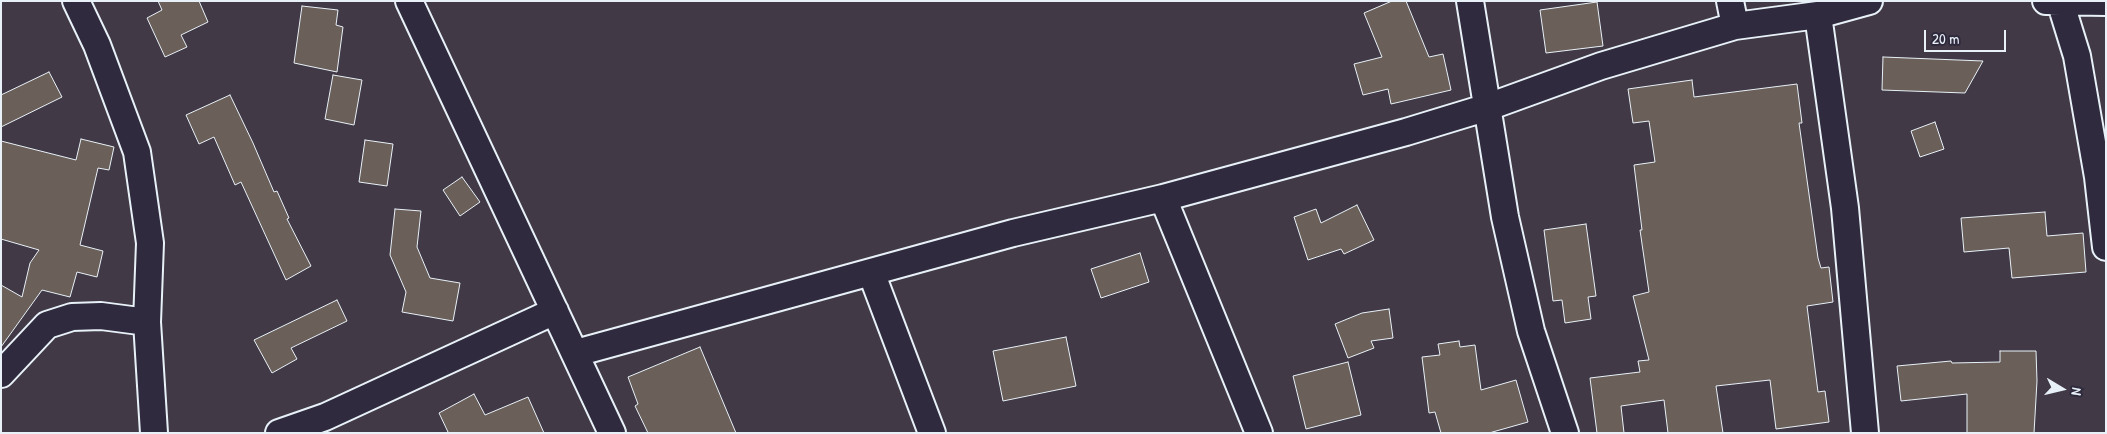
<!DOCTYPE html>
<html>
<head>
<meta charset="utf-8">
<style>
	body { margin:0 }
	#map { position:relative; width:2107px; height:434px; overflow:hidden; background:#413a46; font-family:"Patrick Hand",sans-serif }
	canvas { display:block }
	.frame { position:absolute; inset:0; border:2px solid #e8f1f8; pointer-events:none }
	.north { position:absolute; left:2037px; top:364px; width:50px; height:50px; -webkit-text-stroke:4px #2f2a3d; paint-order:stroke; rotate:99deg; font-size:14px; font-weight:700; line-height:20px; text-align:center; color:#e8f1f8 }
	.north::after { content:''; display:block; margin:auto; width:18px; height:22px; background:#e8f1f8; clip-path:polygon(50% 0,100% 100%,50% 72%,0 100%) }
	.scale { position:absolute; left:1924px; top:30px; width:82px; height:22px; box-sizing:border-box; border:2px solid #e8f1f8; border-top:0; padding-left:6px; font-size:15px; line-height:18px; white-space:nowrap; color:#e8f1f8; -webkit-text-stroke:4px #2f2a3d; paint-order:stroke }
</style>
</head>
<body>
<div id="map">
<canvas width="2107" height="434"></canvas>
<div class="frame"></div>
<div class="north">N</div>
<div class="scale">20 m</div>
</div>
<script>
const g = document.querySelector('canvas').getContext('2d');
g.lineJoin = 'round';
function paint(path, color) { g.fillStyle = color; g.fill(path, 'evenodd'); }
const poly = rows => new Path2D(rows.map(r => 'M' + r).join(''));
function stroke(path, color, width, dash) { g.strokeStyle = color; g.lineWidth = width; g.lineCap = dash ? 'butt' : 'round'; g.setLineDash(dash || []); g.stroke(path); }
const building = poly([
	[158,1,199,1,208,22,181,35,187,47,165,57,147,18,162,10,158,1],
	[1392,1,1406,1,1429,57,1443,54,1451,90,1391,104,1388,89,1363,95,1354,64,1382,57,1364,13,1392,1],
	[1597,2,1603,46,1546,53,1540,10,1597,2],
	[302,6,338,10,336,25,343,27,337,72,294,63,302,6],
	[1883,57,1983,61,1965,93,1882,90,1883,57],
	[49,72,62,97,1,127,1,95,49,72],
	[333,75,362,80,354,125,325,119,333,75],
	[1692,80,1694,97,1797,84,1802,123,1799,123,1818,258,1821,268,1829,267,1833,302,1807,306,1818,392,1825,391,1829,422,1776,429,1770,380,1716,386,1723,433,1668,433,1664,400,1621,406,1624,433,1597,433,1590,378,1640,372,1638,361,1649,360,1633,296,1649,292,1640,230,1642,230,1634,165,1655,162,1649,121,1633,123,1628,89,1692,80],
	[230,95,253,143,274,192,277,191,289,218,287,219,311,266,286,280,241,182,235,185,214,137,199,144,186,115,230,95],
	[1935,122,1944,149,1920,157,1911,131,1935,122],
	[81,139,114,147,109,170,98,168,80,245,103,251,97,277,77,272,70,297,42,290,1,347,1,285,22,297,30,263,39,250,1,239,1,141,76,160,81,139],
	[365,140,393,144,387,186,359,182,365,140],
	[462,177,480,202,460,216,443,190,462,177],
	[1357,205,1374,240,1344,254,1341,249,1308,260,1294,217,1316,209,1321,223,1357,205],
	[395,209,421,211,417,247,430,278,460,283,453,321,402,312,406,292,390,255,395,209],
	[2045,212,2047,236,2083,233,2086,272,2012,278,2009,248,1964,252,1961,218,2045,212],
	[1586,224,1596,296,1588,297,1591,319,1565,323,1562,300,1553,301,1544,230,1586,224],
	[1140,253,1149,282,1101,298,1091,269,1140,253],
	[337,300,347,321,291,348,297,359,272,373,254,340,337,300],
	[1389,309,1393,338,1371,341,1374,348,1348,358,1335,324,1362,313,1389,309],
	[1066,337,1076,386,1003,401,993,351,1066,337],
	[1459,341,1460,347,1475,345,1481,390,1516,380,1528,422,1489,433,1441,433,1435,412,1429,413,1422,357,1440,355,1438,344,1459,341],
	[700,347,736,433,648,433,635,406,638,404,628,377,700,347],
	[2000,351,2036,351,2037,381,2034,433,1967,433,1967,394,1901,401,1897,366,1951,361,1952,363,2000,362,2000,351],
	[1348,362,1361,415,1306,429,1293,376,1348,362],
	[474,394,485,415,528,397,544,433,446,433,448,432,439,413,474,394]
]);
const minor = poly([
	[76,1,97,45,137,152,150,243,147,322,154,433],
	[409,1,612,433],
	[1470,1,1505,217,1531,331,1565,433],
	[1730,1,1735,26],
	[2046,1,2106,2],
	[2060,1,2077,56,2098,177,2106,247],
	[1818,15,1869,1],
	[1163,198,1259,433],
	[871,272,932,433],
	[576,353,1013,233,1163,198,1406,132,1488,107,1601,66,1735,26,1818,15,1845,208,1865,433],
	[1,374,47,325,72,317,101,316,147,322],
	[279,433,325,417,555,311]
]);
paint(building, '#6b5f5a');
stroke(building, '#e8f1f8', 1);
stroke(minor, '#e8f1f8', 30);
stroke(minor, '#2f2a3d', 26);
</script>
</body>
</html>
